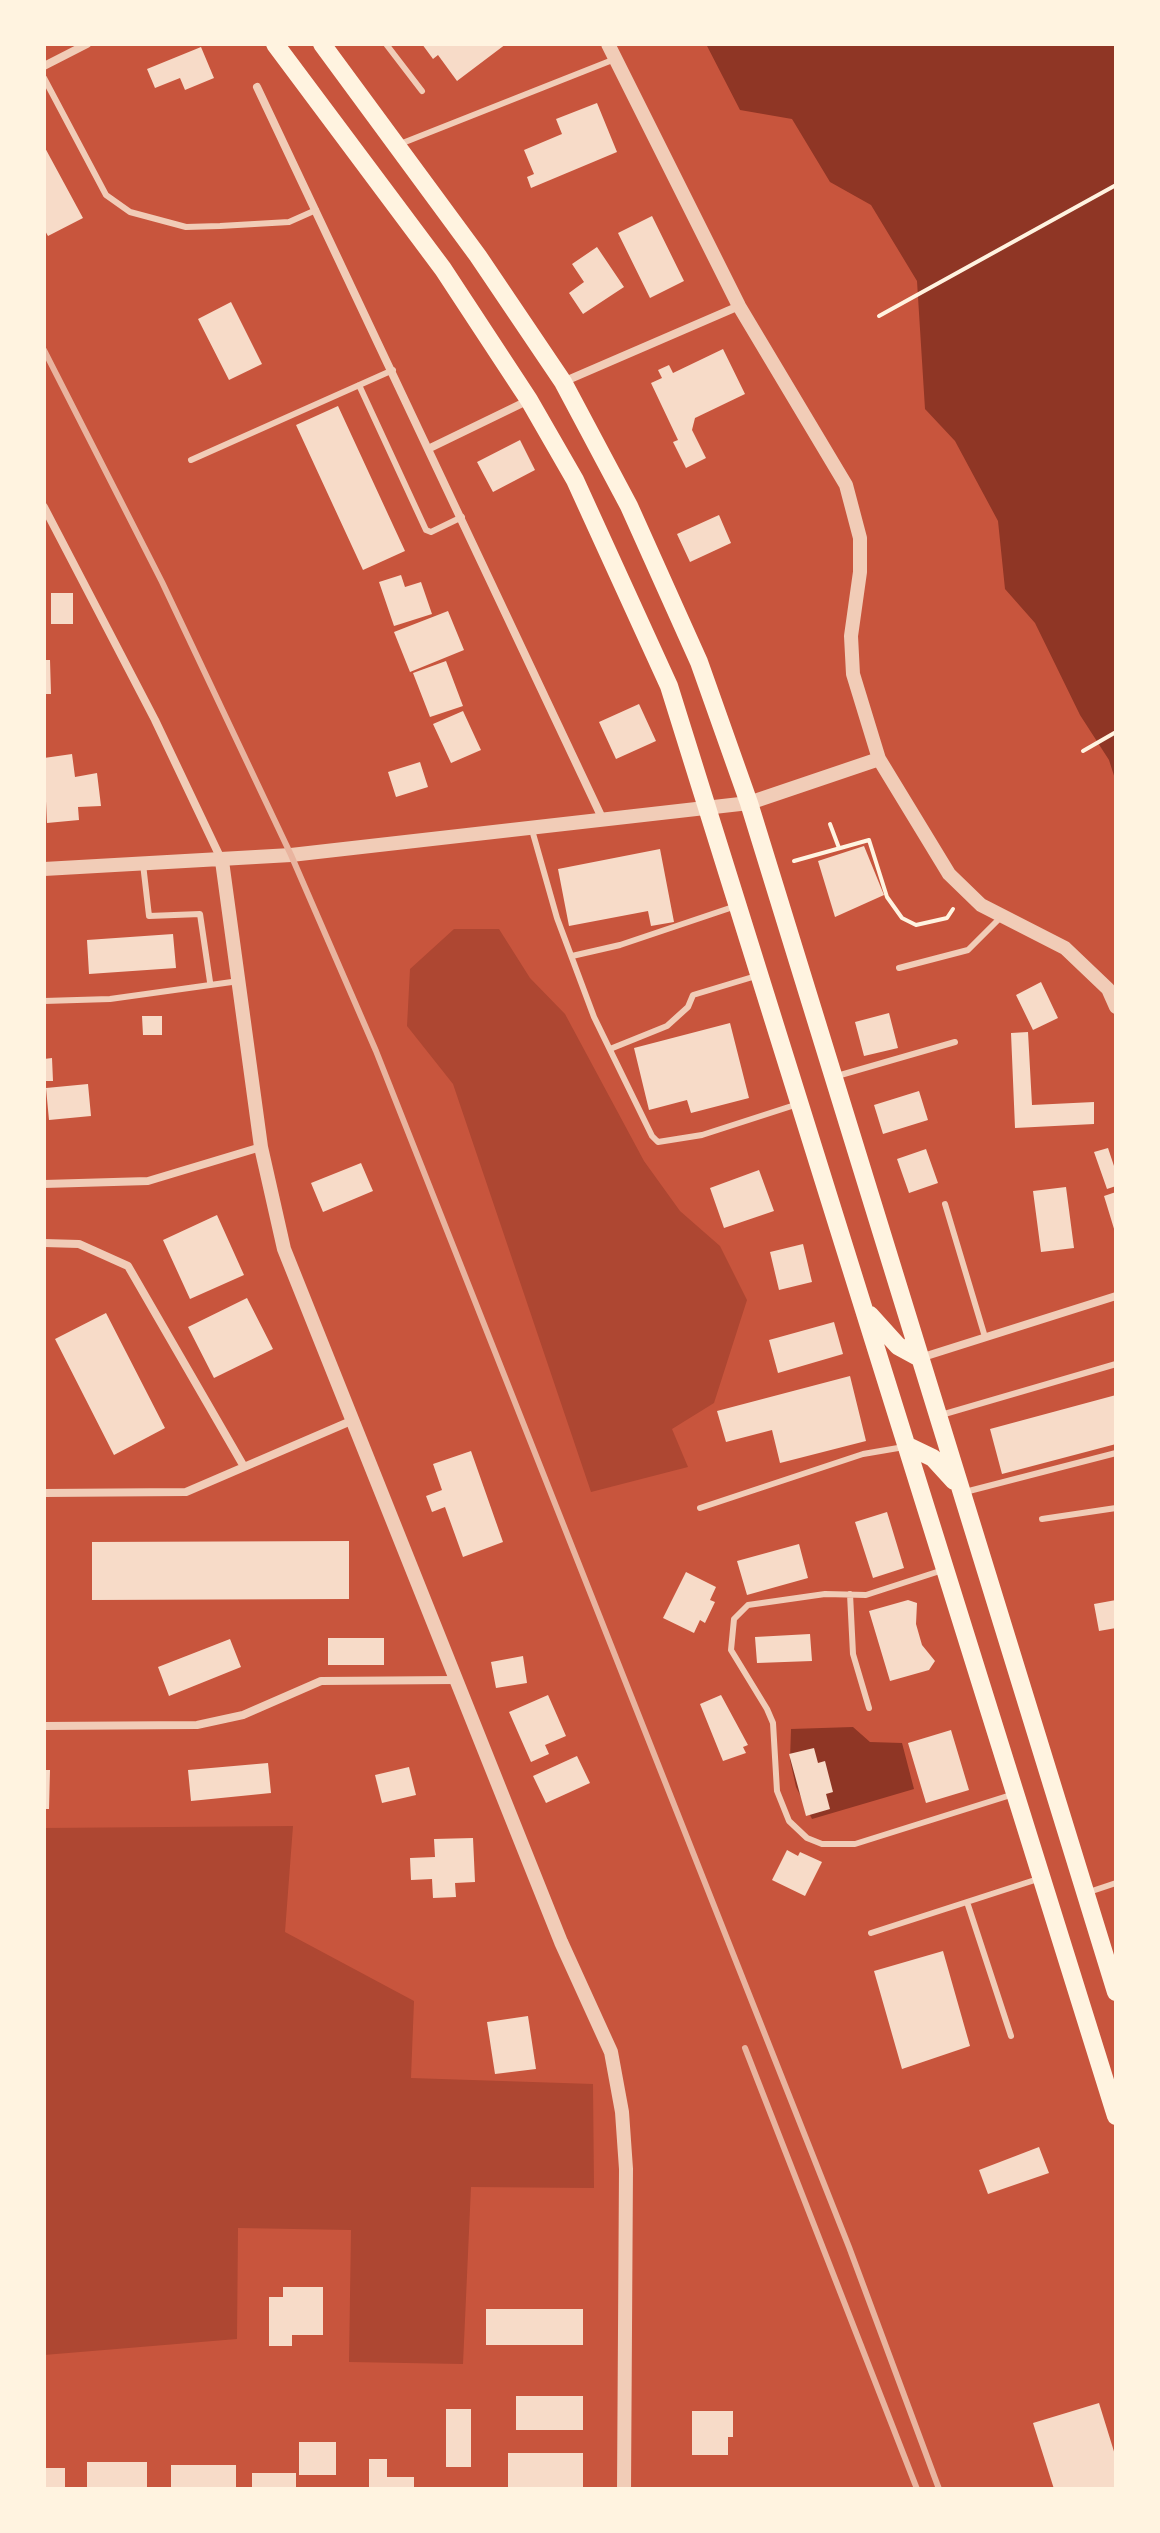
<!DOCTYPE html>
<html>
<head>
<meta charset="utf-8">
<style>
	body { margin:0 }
	#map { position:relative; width:1160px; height:2533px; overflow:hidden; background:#c8553d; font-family:"Noto Serif",serif }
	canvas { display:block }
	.frame { position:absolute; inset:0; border:46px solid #fff3e0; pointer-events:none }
</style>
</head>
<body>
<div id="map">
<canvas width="1160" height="2533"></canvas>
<div class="frame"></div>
</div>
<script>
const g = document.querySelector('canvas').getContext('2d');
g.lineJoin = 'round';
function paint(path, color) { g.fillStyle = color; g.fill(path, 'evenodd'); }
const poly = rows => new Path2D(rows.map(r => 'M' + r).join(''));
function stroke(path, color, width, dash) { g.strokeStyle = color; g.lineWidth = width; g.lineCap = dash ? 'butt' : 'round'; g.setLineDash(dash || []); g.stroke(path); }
const green = poly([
	[454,929,499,929,530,978,565,1014,644,1161,680,1211,720,1246,747,1300,714,1403,672,1429,688,1467,591,1492,453,1084,407,1026,410,969],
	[293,1826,285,1932,414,2001,411,2078,593,2084,594,2188,471,2187,463,2364,349,2362,351,2230,238,2228,237,2339,44,2355,44,1828]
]);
const water = poly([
	[706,44,1116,44,1116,782,1109,760,1080,715,1035,623,1005,589,998,521,955,441,925,409,917,281,871,205,830,182,792,119,740,110],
	[853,1727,870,1742,902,1743,914,1789,812,1819,796,1787,790,1760,791,1729]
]);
const building = poly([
	[422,44,506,44,457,81,438,55,433,59],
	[201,47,214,78,185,90,180,78,155,88,147,69],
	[597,103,617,152,531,188,527,177,534,174,524,150,562,134,556,119],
	[44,146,83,218,48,236,44,229],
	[652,216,684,281,650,298,618,233],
	[597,247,624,287,583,314,569,293,584,282,572,264],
	[231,302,262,364,229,380,198,319],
	[723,349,745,394,695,418,692,430,706,458,686,468,673,442,678,440,651,383,662,378,658,370,669,365,673,373],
	[338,406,405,551,363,570,296,425],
	[520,440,535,470,493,492,477,462],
	[719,515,731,543,690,562,677,534],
	[401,575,405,587,421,582,432,614,394,626,379,582],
	[51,593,73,593,73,624,51,624],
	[448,611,464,650,410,672,394,632],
	[44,660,50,660,51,694,44,694],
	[446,661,463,706,430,717,413,673],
	[639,704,656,741,616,759,599,722],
	[463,711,481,750,451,763,433,724],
	[72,754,75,777,97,773,101,806,78,807,79,820,47,823,44,758],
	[420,762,428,787,396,797,388,772],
	[864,846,884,895,835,917,818,861],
	[660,849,674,922,651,926,648,911,569,926,558,869],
	[173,934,176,968,89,974,87,940],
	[1041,982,1058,1018,1033,1030,1016,995],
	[889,1013,898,1048,864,1056,855,1022],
	[142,1016,162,1016,162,1035,143,1035],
	[730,1023,749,1098,691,1113,687,1100,649,1110,634,1048],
	[1028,1032,1032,1105,1094,1102,1094,1124,1015,1128,1011,1033],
	[52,1058,53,1081,44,1081,44,1059],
	[88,1084,91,1116,49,1120,46,1088],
	[919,1091,928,1120,883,1134,874,1105],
	[1108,1148,1116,1172,1116,1186,1107,1189,1094,1152],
	[926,1149,938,1183,909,1193,897,1159],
	[361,1163,373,1191,323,1212,311,1183],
	[759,1170,774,1211,724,1228,710,1188],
	[1066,1187,1074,1248,1041,1252,1033,1191],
	[1116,1192,1116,1232,1115,1232,1104,1196],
	[217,1215,244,1275,190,1299,163,1240],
	[803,1244,812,1282,779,1290,770,1252],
	[247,1298,273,1349,214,1378,188,1327],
	[106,1313,165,1428,114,1455,55,1339],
	[834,1322,843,1354,778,1373,769,1340],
	[850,1376,866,1441,780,1463,772,1430,726,1442,717,1411],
	[1116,1395,1116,1444,1002,1474,990,1429],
	[471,1451,503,1542,463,1557,445,1507,432,1512,426,1496,442,1490,433,1464],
	[887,1512,904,1568,873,1578,855,1522],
	[349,1541,349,1599,92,1600,92,1542],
	[799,1544,808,1578,747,1595,737,1561],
	[686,1572,716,1587,710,1600,715,1602,705,1623,700,1620,694,1633,663,1618],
	[908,1600,917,1603,916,1624,922,1645,935,1661,929,1670,890,1681,869,1611],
	[1116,1600,1116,1628,1099,1631,1094,1604],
	[810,1634,812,1661,757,1663,755,1637],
	[328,1638,384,1638,384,1665,328,1665],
	[230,1639,241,1667,169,1696,158,1667],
	[523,1656,527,1683,496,1688,491,1662],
	[548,1695,566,1736,545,1745,549,1754,531,1762,509,1712],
	[721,1695,748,1745,743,1747,746,1753,723,1761,700,1704],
	[951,1730,969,1790,926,1803,908,1743],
	[814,1748,818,1763,825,1761,833,1792,826,1794,830,1809,806,1816,789,1754],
	[577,1756,590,1783,546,1803,533,1776],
	[268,1763,271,1793,191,1801,188,1770],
	[409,1767,416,1795,382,1803,375,1775],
	[44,1770,50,1770,49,1809,44,1809],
	[473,1838,475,1882,455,1883,456,1897,433,1898,432,1879,411,1880,410,1858,435,1857,434,1839],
	[787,1850,798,1856,800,1852,822,1862,805,1896,772,1880],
	[943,1951,970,2046,902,2069,874,1971],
	[528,2016,536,2069,495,2074,487,2022],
	[1039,2147,1049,2173,988,2194,979,2170],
	[283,2287,323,2287,323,2335,292,2335,292,2346,269,2346,269,2297,283,2297],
	[486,2309,583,2309,583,2345,486,2345],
	[516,2396,583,2396,583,2430,516,2430],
	[1099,2403,1116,2458,1116,2489,1054,2489,1033,2423],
	[446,2409,471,2409,471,2467,446,2467],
	[692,2411,733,2411,733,2437,728,2437,728,2455,692,2455],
	[299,2442,336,2442,336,2475,299,2475],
	[508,2453,583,2453,583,2487,508,2487],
	[369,2459,387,2459,387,2477,414,2477,414,2489,369,2489],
	[87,2462,147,2462,147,2489,87,2489],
	[171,2465,236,2465,236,2489,171,2489],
	[44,2468,65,2468,65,2489,44,2489],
	[252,2473,296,2473,296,2489,252,2489]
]);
const path = poly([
	[879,316,1116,185],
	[1083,751,1116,732],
	[830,824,839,848],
	[794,861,869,840,887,897,902,918,916,925,947,918,953,909]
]);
const service = poly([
	[386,44,422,91],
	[44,78,106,195,130,212,186,227,220,226,289,222,316,210],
	[400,144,615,59],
	[359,385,426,530,431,532,462,517],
	[191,460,393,370],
	[532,830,557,918,594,1017,652,1136,658,1142,702,1135,798,1104],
	[143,864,149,916,200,914,210,982],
	[572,956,620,945,736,906],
	[899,968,968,950,1002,916],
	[44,1001,110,999,239,981],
	[610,1049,667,1026,688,1007,693,995,756,976],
	[837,1076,955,1042],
	[945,1204,985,1337],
	[941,1415,1116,1364],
	[965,1492,1116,1453],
	[700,1508,863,1454,904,1447],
	[1042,1519,1116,1508],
	[943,1570,866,1595,825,1594,748,1605,734,1619,731,1650,767,1709,773,1723,777,1791,789,1821,807,1838,822,1844,855,1844,1014,1794],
	[850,1594,853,1654,869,1708],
	[1089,1892,1116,1883],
	[967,1902,1011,2036],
	[871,1933,1038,1879]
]);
const minor = poly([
	[44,66,87,44],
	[257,87,603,820],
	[563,382,739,306],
	[430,448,529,400],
	[44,507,155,720,222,861],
	[44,1184,148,1181,261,1147],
	[44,1243,79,1244,128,1266,243,1465],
	[920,1358,1116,1296],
	[44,1493,186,1492,351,1421],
	[44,1726,197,1725,243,1715,321,1681,455,1680]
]);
const tertiary = poly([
	[608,44,739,306,846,485,860,538,860,572,851,636,853,674,879,759,949,874,981,905,1065,948,1108,989,1116,1007],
	[222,861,261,1147,284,1249,561,1942,611,2052,622,2112,626,2169,624,2489],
	[44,869,291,855,749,803,879,759]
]);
const primary = poly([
	[275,44,443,269,529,400,575,480,669,686,1116,2116],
	[322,44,478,256,563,382,629,506,699,662,749,803,1116,1992],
	[870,1315,898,1346,920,1358],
	[908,1446,933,1458,954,1481]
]);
const rail = poly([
	[44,350,162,582,291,855,376,1051,849,2247,939,2489],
	[745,2048,917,2489]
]);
paint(green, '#ae4732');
paint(water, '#8f3625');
paint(building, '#f7dbc8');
stroke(path, '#fff3e0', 4);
stroke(service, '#f1ccb7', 6);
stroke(minor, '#f1ccb7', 8);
stroke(tertiary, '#f1ccb7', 14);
stroke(primary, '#fff3e0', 18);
stroke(rail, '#e9b49f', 6);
</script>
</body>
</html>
